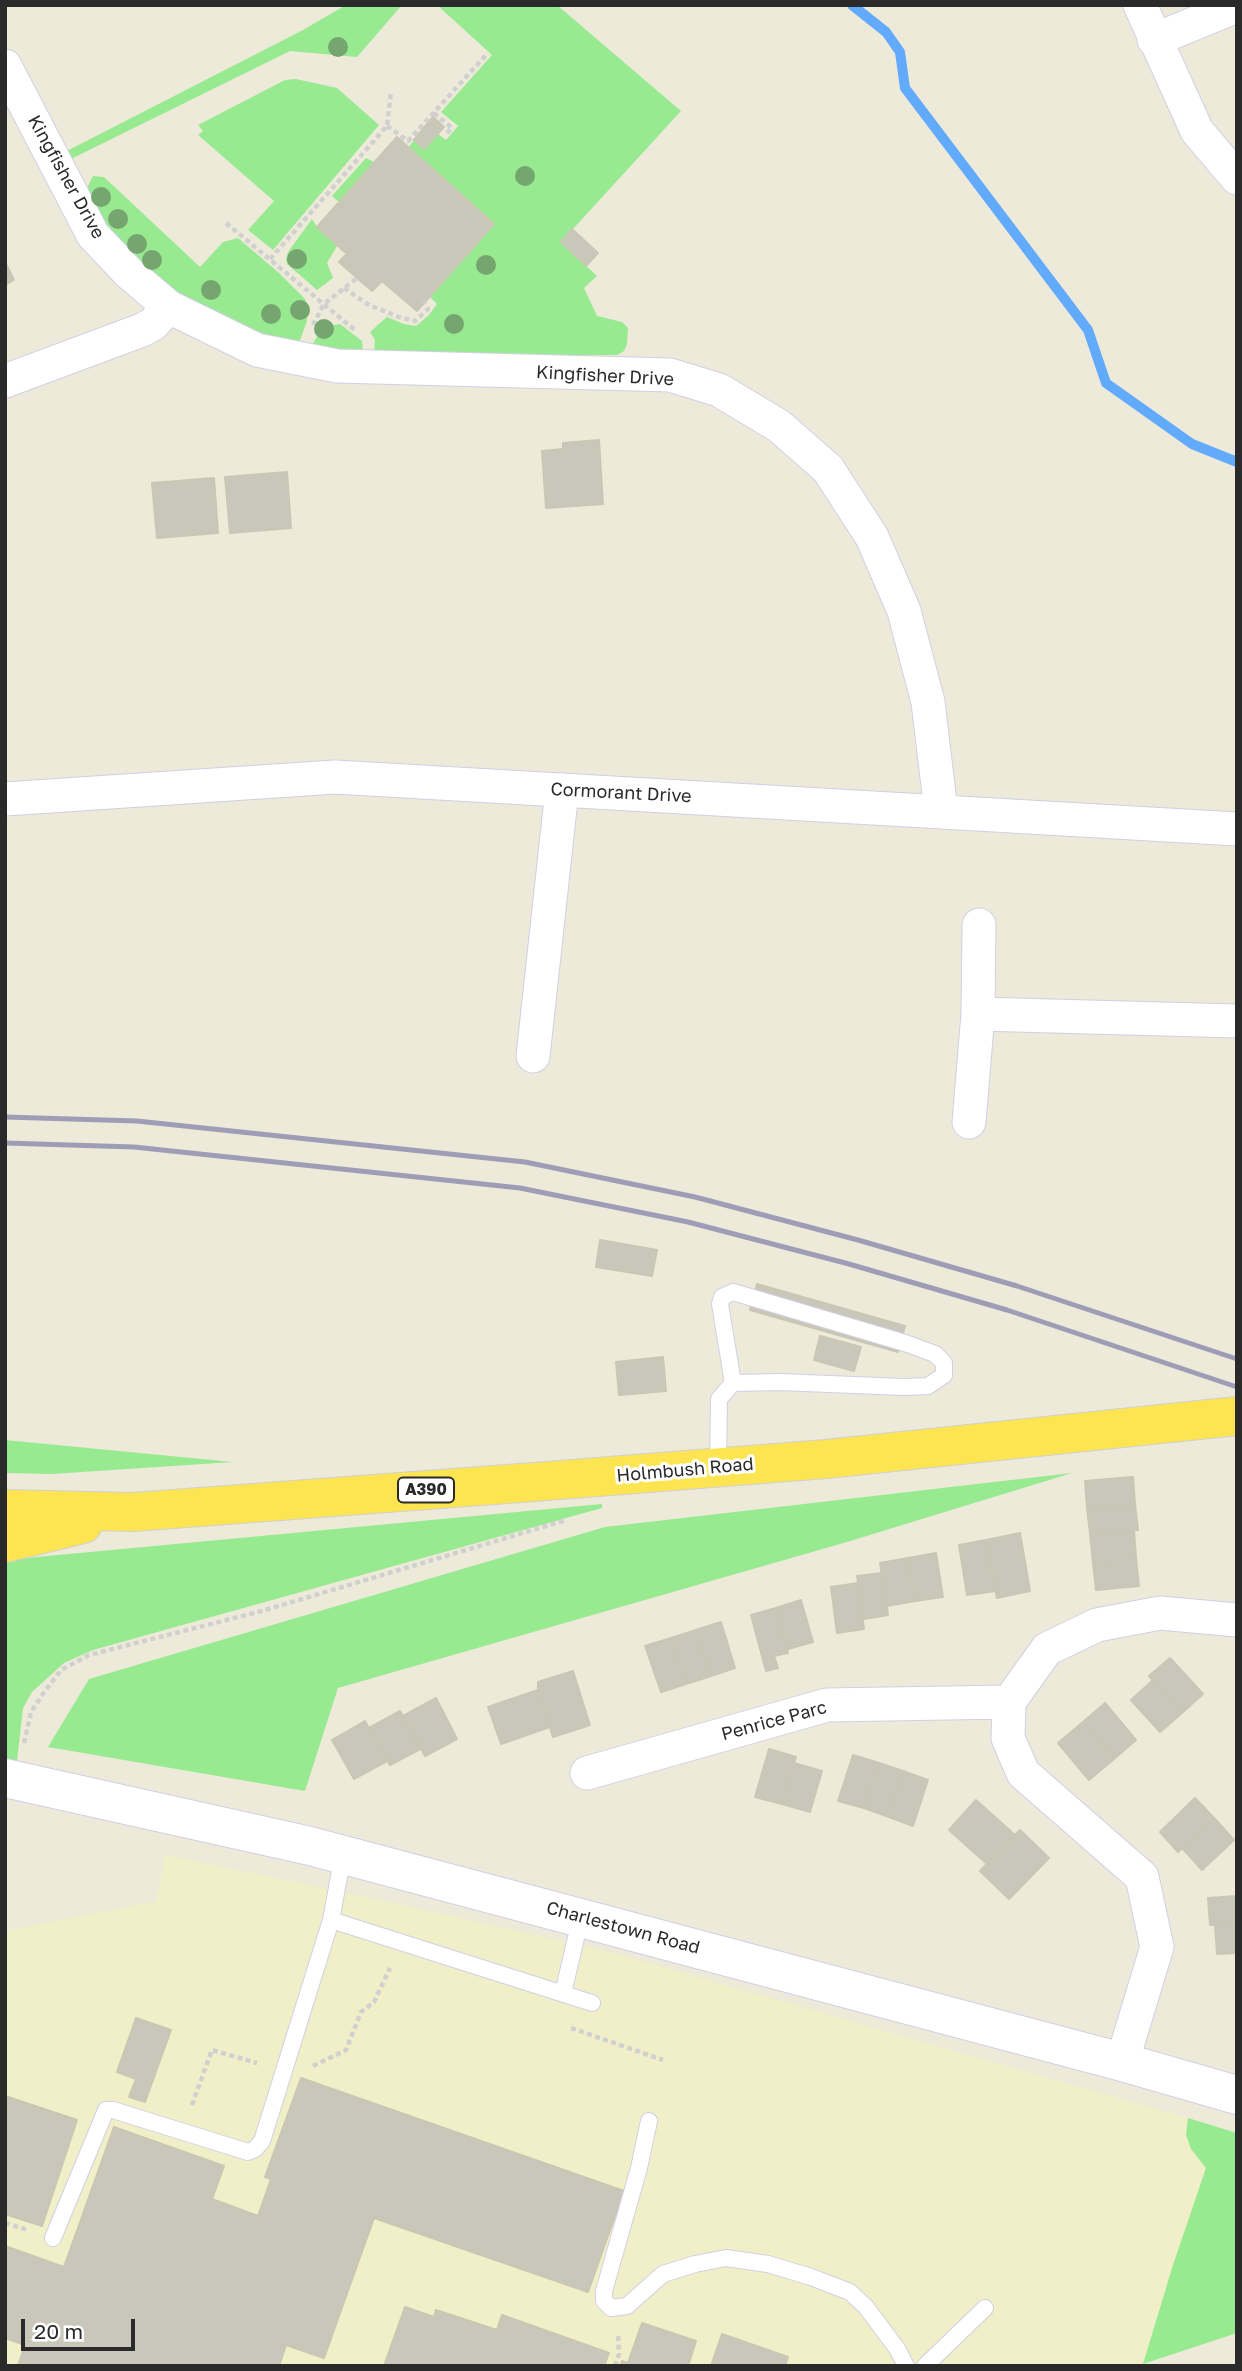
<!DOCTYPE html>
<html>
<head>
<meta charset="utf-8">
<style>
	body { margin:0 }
	#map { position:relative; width:1242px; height:2371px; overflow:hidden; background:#eeeada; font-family:"Golos Text",sans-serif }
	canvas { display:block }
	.frame { position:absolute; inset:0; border:7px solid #2a2a2a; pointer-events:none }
	.scale { position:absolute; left:21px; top:2319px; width:114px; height:32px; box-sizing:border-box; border:4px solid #2a2a2a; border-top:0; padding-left:9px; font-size:21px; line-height:24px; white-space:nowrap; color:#2a2a2a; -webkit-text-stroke:5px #fff; paint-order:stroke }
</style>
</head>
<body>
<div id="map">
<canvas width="1242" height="2371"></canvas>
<div class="frame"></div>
<div class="scale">20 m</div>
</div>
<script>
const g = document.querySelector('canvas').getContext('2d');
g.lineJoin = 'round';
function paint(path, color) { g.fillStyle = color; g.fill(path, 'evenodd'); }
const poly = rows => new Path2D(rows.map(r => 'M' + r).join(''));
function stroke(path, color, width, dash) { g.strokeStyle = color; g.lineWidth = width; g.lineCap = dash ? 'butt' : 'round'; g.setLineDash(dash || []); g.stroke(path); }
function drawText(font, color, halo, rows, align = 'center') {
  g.font = font + ' "Golos Text",sans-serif'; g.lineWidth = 6; g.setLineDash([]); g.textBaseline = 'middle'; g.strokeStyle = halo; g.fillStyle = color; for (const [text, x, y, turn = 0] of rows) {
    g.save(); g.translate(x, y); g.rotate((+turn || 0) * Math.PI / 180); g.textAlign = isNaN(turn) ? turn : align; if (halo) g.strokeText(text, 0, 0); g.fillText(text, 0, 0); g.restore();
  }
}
const education = poly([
	[165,1855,371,1898,613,1953,1188,2118,1186,2135,1191,2149,1207,2168,1173,2265,1143,2364,1139,2366,5,2366,5,1931,157,1901]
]);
const green = poly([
	[346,5,402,5,357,57,290,51,69,160,61,154,303,30],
	[437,5,557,5,681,111,561,242,597,276,584,288,597,316,622,322,628,328,627,344,624,351,617,355,379,356,374,352,375,340,370,332,387,317,404,324,416,326,429,315,437,304,430,297,494,224,408,148,414,140,424,149,438,134,446,140,458,126,441,112,492,55],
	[296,79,337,88,379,125,273,250,248,230,274,201,198,135,203,131,198,125,285,80],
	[366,158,374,162,339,202,332,196],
	[93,176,104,177,200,267,223,242,238,238,279,273,305,299,308,309,307,321,300,340,296,344,257,335,196,309,107,233,87,197,88,186],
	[312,219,317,227,337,246,327,263,333,278,317,290,287,264,286,259,288,252],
	[340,324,362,341,363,352,311,347,319,333,327,326],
	[5,1440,233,1462,52,1474,5,1473],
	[1072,1473,847,1542,338,1688,305,1791,48,1747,89,1679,605,1527],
	[602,1504,602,1508,93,1650,64,1663,32,1692,23,1708,17,1761,5,1758,5,1560],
	[1188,2118,1237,2133,1237,2333,1143,2364,1173,2265,1206,2168,1191,2149,1186,2135]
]);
const stream = poly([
	[852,5,886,32,900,52,905,88,1088,330,1106,383,1192,444,1237,462]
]);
const building = poly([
	[433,117,444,127,424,149,414,140,433,117],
	[397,137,494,224,417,311,382,281,372,291,339,262,347,254,317,227,397,137],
	[572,229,598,253,586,266,561,242,572,229],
	[5,262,14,280,5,285,5,262],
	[599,440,603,504,546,508,542,451,563,449,563,443,599,440],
	[287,472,291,528,230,533,225,477,287,472],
	[214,478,218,533,157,538,152,483,214,478],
	[600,1240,657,1250,652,1276,596,1267,600,1240],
	[757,1284,905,1326,898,1352,750,1310,757,1284],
	[820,1336,861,1347,854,1371,814,1360,820,1336],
	[663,1357,666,1391,619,1395,616,1362,663,1357],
	[1133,1477,1135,1504,1087,1508,1085,1481,1133,1477],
	[1135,1504,1138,1530,1090,1534,1087,1508,1135,1504],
	[1134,1530,1136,1558,1093,1563,1090,1534,1134,1530],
	[1020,1533,1030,1591,997,1598,986,1540,1020,1533],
	[986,1540,996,1591,967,1595,959,1545,986,1540],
	[936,1553,943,1597,915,1601,908,1558,936,1553],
	[908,1558,915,1601,887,1606,880,1563,908,1558],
	[1136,1558,1139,1586,1096,1590,1093,1563,1136,1558],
	[882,1573,888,1615,864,1619,857,1576,882,1573],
	[858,1583,864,1629,837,1633,831,1587,858,1583],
	[801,1600,813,1642,788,1649,776,1608,801,1600],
	[776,1608,788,1653,774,1656,778,1668,766,1671,751,1615,776,1608],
	[721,1622,735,1668,711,1676,696,1630,721,1622],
	[696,1630,711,1676,686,1684,671,1638,696,1630],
	[671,1638,686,1684,661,1692,645,1646,671,1638],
	[1170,1658,1203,1694,1182,1713,1149,1676,1170,1658],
	[573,1671,590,1725,553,1737,538,1690,538,1682,573,1671],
	[1153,1680,1182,1713,1160,1732,1131,1700,1153,1680],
	[538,1690,550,1727,501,1744,488,1707,538,1690],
	[436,1698,457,1739,425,1756,403,1716,436,1698],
	[1105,1703,1136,1740,1114,1759,1083,1722,1105,1703],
	[400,1711,420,1749,390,1765,369,1728,400,1711],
	[365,1721,387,1761,354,1779,332,1740,365,1721],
	[1083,1722,1114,1759,1089,1780,1058,1743,1083,1722],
	[769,1749,796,1757,782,1804,755,1797,769,1749],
	[853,1755,879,1763,864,1808,838,1801,853,1755],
	[794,1763,822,1771,810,1812,782,1804,794,1763],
	[879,1763,903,1771,889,1817,864,1808,879,1763],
	[903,1771,928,1780,913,1826,889,1817,903,1771],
	[1195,1798,1215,1819,1178,1852,1160,1832,1195,1798],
	[976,1800,1015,1835,987,1864,949,1830,976,1800],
	[1215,1819,1234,1840,1202,1870,1183,1849,1215,1819],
	[1020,1830,1049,1858,1009,1899,980,1871,1020,1830],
	[1237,1896,1237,1924,1210,1925,1208,1898,1237,1896],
	[1237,1924,1237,1953,1217,1954,1215,1925,1237,1924],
	[136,2018,171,2030,145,2102,129,2097,136,2079,117,2072,136,2018],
	[301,2078,624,2191,588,2292,374,2218,324,2358,286,2345,279,2366,18,2366,25,2345,5,2338,5,2246,64,2267,114,2127,224,2166,212,2199,258,2216,271,2179,265,2177,301,2078],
	[5,2096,77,2120,42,2226,5,2214,5,2096],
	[405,2307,434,2317,436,2310,497,2330,502,2315,609,2353,604,2366,384,2366,405,2307],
	[642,2323,696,2341,688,2366,621,2366,622,2361,628,2363,642,2323],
	[722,2334,788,2357,785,2366,711,2366,722,2334]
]);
const path = poly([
	[434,113,452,128,446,134],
	[387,126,408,141,486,55],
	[226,223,356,331],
	[270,259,387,126,391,92],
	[344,288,369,305,399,317,415,321,428,309,424,302],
	[313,325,324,304,357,278],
	[24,1743,31,1712,45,1691,61,1670,89,1655,262,1611,566,1520],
	[571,2028,663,2060],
	[313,2066,346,2050,361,2012,374,2002,390,1968],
	[192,2105,212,2050,257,2063],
	[5,2223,28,2230],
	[615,2366,619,2354,618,2333]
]);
const service = poly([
	[718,1468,719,1399,733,1383,720,1304,722,1297,733,1292,905,1343,935,1354,944,1363,944,1375,928,1386,904,1387,780,1382,733,1383],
	[331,1920,592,2003],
	[563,1993,581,1917],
	[649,2121,639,2168,604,2291,604,2301,611,2308,627,2306,663,2274,695,2264,726,2258,768,2264,811,2277,850,2292,866,2307,898,2350,906,2366],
	[53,2238,106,2110,113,2110,248,2152,255,2149,262,2141,331,1920,343,1855],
	[925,2366,985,2308]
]);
const minor = poly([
	[1140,5,1197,131,1237,178],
	[1154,40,1237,6],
	[5,66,93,235,129,273,169,307,257,350,337,366,670,375,719,390,779,426,828,469,872,537,904,611,928,702,941,811],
	[5,381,142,330,153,324,169,307],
	[5,799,335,777,1237,829],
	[978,1014,1237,1021],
	[533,1056,562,790],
	[969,1122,978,1014,979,925],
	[587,1773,827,1705,1009,1702],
	[1122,2062,1157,1947,1142,1877,1023,1773,1008,1738,1009,1702,1047,1649,1097,1625,1160,1613,1237,1620]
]);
const tertiary = poly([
	[5,1778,310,1846,1122,2062,1237,2095]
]);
const trunk = poly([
	[5,1509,133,1512,534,1482,826,1459,1237,1416],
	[5,1543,83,1524]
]);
const rail = poly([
	[5,1117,137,1121,525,1162,695,1197,858,1240,1017,1286,1237,1359],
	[5,1143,134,1147,520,1188,688,1222,849,1264,1007,1310,1237,1387]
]);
const trees = [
	[338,47],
	[525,176],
	[101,197],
	[118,219],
	[137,244],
	[297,259],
	[152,260],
	[486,265],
	[211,290],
	[300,310],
	[271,314],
	[454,324],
	[324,329]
];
const shields = [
	[426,1490,56]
];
const shieldNames = [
	["A390",426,1490]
];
const streetNames = [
	["Kingfisher Drive",66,177,61],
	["Kingfisher Drive",605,376,3],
	["Cormorant Drive",621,793,3],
	["Holmbush Road",685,1470,-5],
	["Penrice Parc",774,1721,-15],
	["Charlestown Road",623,1928,15]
];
paint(education, '#f1efc7');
paint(green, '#97ea90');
stroke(stream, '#62aafb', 10);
paint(building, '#c9c7ba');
stroke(building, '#c9c7b4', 2);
stroke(service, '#d1cfe4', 18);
stroke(minor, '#d1cfe4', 35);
stroke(tertiary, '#d1cfe4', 40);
stroke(trunk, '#d0d0d0', 40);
stroke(path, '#d0d0d0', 4.5, [5, 3.5]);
stroke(service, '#fff', 16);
stroke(minor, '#fff', 33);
stroke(tertiary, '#fff', 38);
stroke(trunk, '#fce551', 38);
stroke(rail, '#9f9cb6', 5);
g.fillStyle = '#75a66f';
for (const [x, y] of trees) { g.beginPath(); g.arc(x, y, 10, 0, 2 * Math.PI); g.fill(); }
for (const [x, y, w] of shields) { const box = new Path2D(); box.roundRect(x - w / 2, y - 12.5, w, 25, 5); g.fillStyle = '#fff'; g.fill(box); stroke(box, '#2a2a2a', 2); }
drawText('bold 16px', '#2a2a2a', null, shieldNames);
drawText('18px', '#2a2a2a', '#fff', streetNames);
</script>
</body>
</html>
